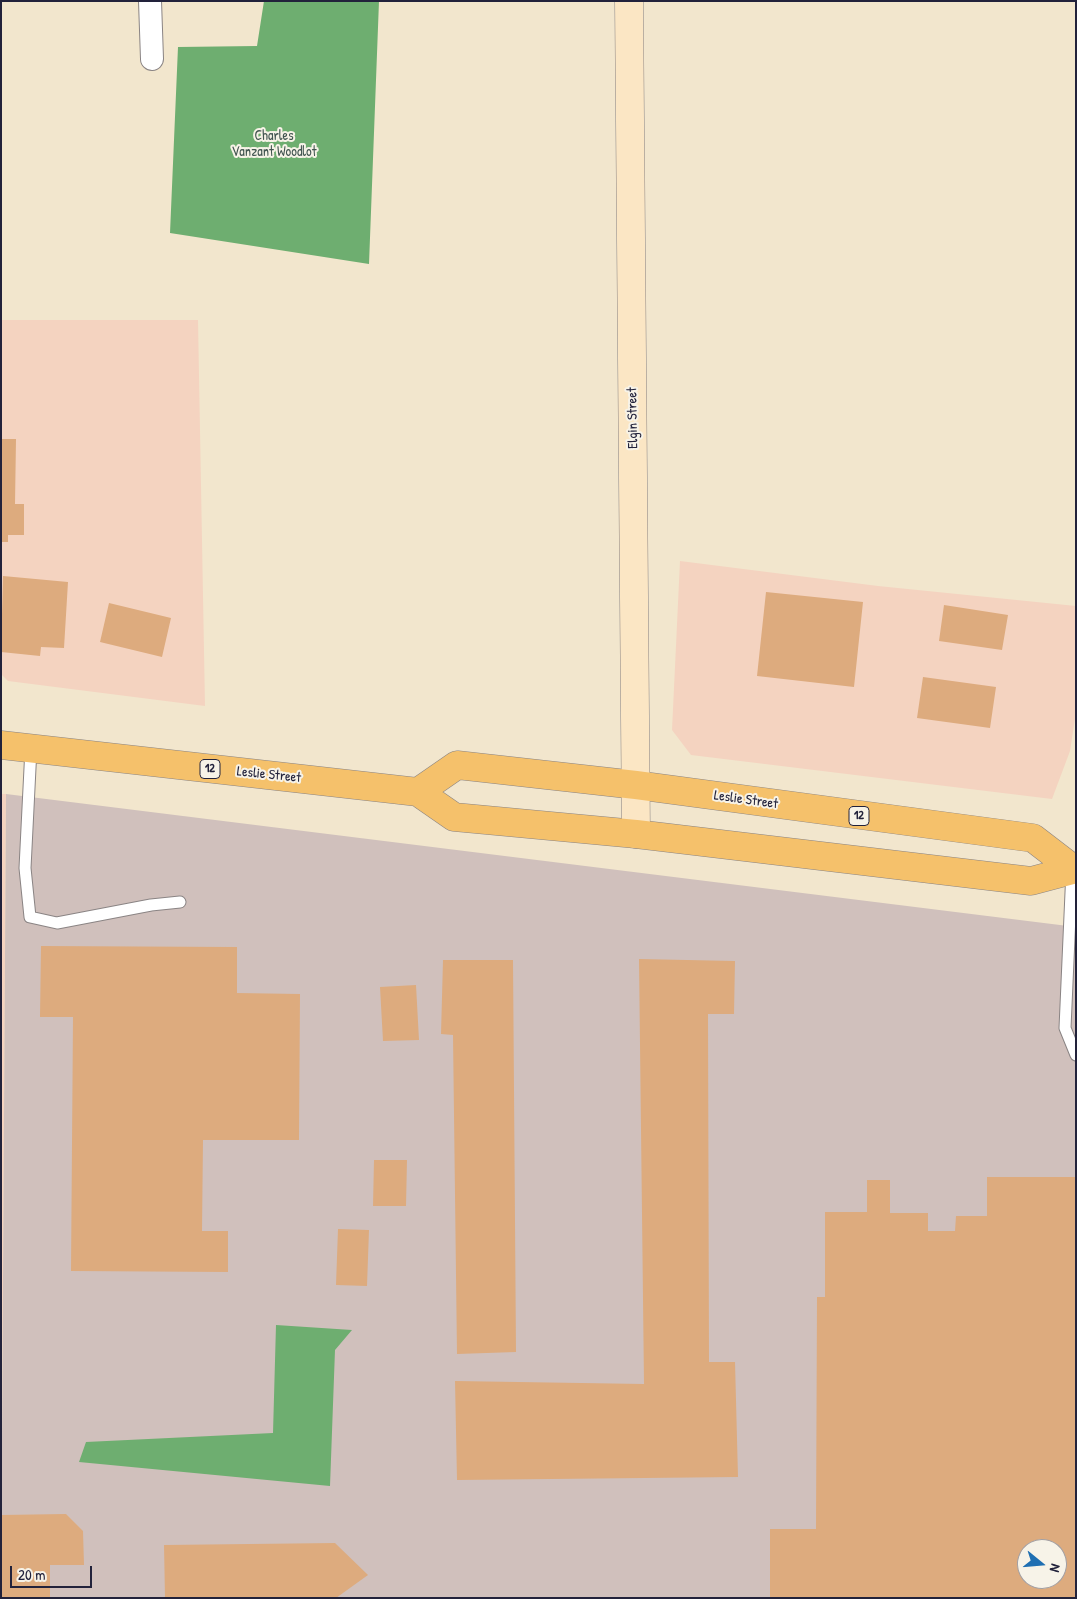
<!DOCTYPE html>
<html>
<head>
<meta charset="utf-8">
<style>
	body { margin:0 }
	#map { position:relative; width:1077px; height:1599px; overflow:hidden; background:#f2e6cd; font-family:"Patrick Hand",sans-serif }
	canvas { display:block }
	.frame { position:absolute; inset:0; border:2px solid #22223b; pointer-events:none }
	.north { position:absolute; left:1017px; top:1539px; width:50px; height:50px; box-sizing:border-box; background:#f7f3e8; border:1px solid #a29fa3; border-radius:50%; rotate:107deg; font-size:14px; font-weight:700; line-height:20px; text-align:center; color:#22223b }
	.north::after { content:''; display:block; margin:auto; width:18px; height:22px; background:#1f6fb2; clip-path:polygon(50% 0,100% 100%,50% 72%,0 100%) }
	.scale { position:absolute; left:10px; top:1566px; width:82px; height:22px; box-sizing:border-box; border:2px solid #22223b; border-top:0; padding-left:6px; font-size:15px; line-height:18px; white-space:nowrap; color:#22223b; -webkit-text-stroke:4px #f7f3e8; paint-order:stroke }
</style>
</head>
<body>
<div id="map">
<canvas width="1077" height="1599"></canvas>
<div class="frame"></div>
<div class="north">N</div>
<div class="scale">20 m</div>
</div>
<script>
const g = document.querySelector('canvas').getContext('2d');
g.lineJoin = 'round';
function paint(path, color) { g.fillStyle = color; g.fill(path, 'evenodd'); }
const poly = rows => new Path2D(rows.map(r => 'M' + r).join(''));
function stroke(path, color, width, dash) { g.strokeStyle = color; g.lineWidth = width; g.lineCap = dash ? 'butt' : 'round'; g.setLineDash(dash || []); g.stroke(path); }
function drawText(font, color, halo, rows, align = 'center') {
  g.font = font + ' "Patrick Hand",sans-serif'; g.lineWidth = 4; g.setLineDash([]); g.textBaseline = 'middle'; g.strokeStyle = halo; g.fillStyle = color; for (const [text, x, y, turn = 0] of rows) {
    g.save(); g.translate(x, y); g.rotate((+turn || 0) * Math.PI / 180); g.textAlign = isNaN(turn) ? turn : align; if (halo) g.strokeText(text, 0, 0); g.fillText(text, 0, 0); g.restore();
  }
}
const built = poly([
	[1,320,198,320,205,706,8,681,1,674],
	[680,561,878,586,1076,606,1076,712,1070,751,1052,799,691,755,672,730],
	[1,794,6,794,2,1448,1,1448]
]);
const industrial = poly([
	[6,794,1076,927,1076,1598,1,1598],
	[1027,1549,1057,1549,1057,1579,1027,1579]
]);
const forest = poly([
	[264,1,379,1,369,264,170,233,178,47,257,46],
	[276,1325,352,1330,335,1350,330,1486,79,1462,86,1442,273,1433]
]);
const building = poly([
	[1,439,16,439,15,504,24,504,24,535,8,535,8,542,1,542],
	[3,576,68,582,64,648,41,647,40,656,1,652],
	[766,592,863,602,854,687,757,676],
	[109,603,171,618,162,657,100,642],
	[944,605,1008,615,1002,650,939,641],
	[923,677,996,687,990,728,917,718],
	[41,946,237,947,237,993,300,994,299,1140,203,1140,202,1231,228,1231,228,1272,71,1271,73,1017,40,1017],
	[639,959,735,961,734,1014,708,1014,709,1362,735,1362,738,1477,457,1480,455,1381,644,1384],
	[443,960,513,960,516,1352,457,1354,453,1035,441,1034],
	[416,985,419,1040,383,1041,380,987],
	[374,1160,407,1160,406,1206,373,1206],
	[987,1177,1076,1177,1076,1598,770,1598,770,1529,816,1529,817,1297,825,1297,825,1212,867,1212,867,1180,890,1180,890,1213,928,1213,928,1231,955,1231,956,1216,987,1216],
	[1027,1549,1057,1549,1057,1579,1027,1579],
	[338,1229,369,1230,367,1286,336,1285],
	[66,1514,83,1531,84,1565,50,1565,50,1598,1,1598,1,1515],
	[335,1543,368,1575,336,1598,165,1598,164,1545]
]);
const lane = poly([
	[31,748,25,868,30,917,57,923,151,905,180,902],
	[1072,870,1065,1028,1076,1055]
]);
const street = poly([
	[150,1,152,59]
]);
const secondary = poly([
	[629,1,636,834]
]);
const primary = poly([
	[1,745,418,792,454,817,636,834,1031,881,1076,869],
	[418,792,457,765,636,785,1033,838,1072,868]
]);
const shields = [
	[210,769,20],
	[859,816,20]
];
const shieldNames = [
	["12",210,769],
	["12",859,816]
];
const parkNames = [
	["Charles",274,136],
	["Vanzant Woodlot",274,152]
];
const streetNames = [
	["Elgin Street",633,418,-91],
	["Leslie Street",269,775,6],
	["Leslie Street",746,800,8]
];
paint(built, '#f4d3c0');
paint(industrial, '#d0c0bc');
paint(forest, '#6eae70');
paint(building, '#ddab7e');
stroke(lane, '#8a8484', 13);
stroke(street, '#8a8484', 24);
stroke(secondary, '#8a8484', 29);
stroke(primary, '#8a8484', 29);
stroke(lane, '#fff', 11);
stroke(street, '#fff', 22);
stroke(secondary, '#fbe6c4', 28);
stroke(primary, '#f5c16b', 28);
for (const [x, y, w] of shields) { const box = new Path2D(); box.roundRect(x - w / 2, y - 9.5, w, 19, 4); g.fillStyle = '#f7f3e8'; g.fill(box); stroke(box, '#22223b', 1); }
drawText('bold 12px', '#22223b', null, shieldNames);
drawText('14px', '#415450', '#f7f3e8', parkNames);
drawText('14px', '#22223b', '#f7f3e8', streetNames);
</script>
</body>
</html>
